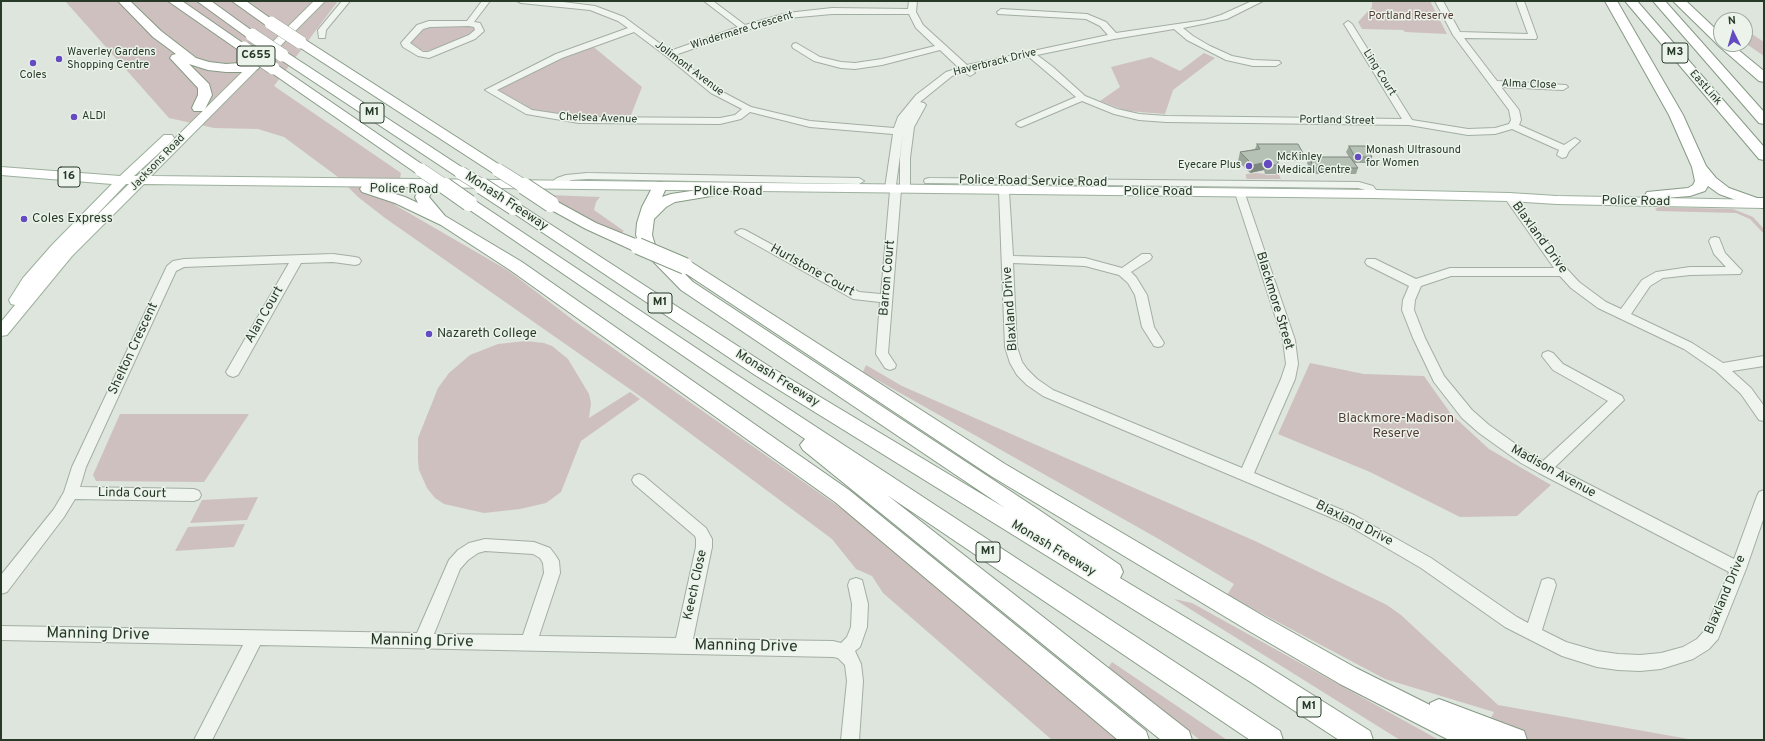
<!DOCTYPE html>
<html>
<head>
<meta charset="utf-8">
<style>
	body { margin:0 }
	#map { position:relative; width:1765px; height:741px; overflow:hidden; background:#dde5dc; font-family:Overpass,sans-serif }
	canvas { display:block }
	.frame { position:absolute; inset:0; border:2px solid #273a28; pointer-events:none }
	.north { position:absolute; left:1713px; top:12px; width:40px; height:40px; box-sizing:border-box; background:#ecf3eb; border:1px solid #9da99d; border-radius:50%; rotate:355deg; font-size:11px; font-weight:700; line-height:16px; text-align:center; color:#273a28 }
	.north::after { content:''; display:block; margin:auto; width:14px; height:18px; background:#654bc1; clip-path:polygon(50% 0,100% 100%,50% 72%,0 100%) }
</style>
</head>
<body>
<div id="map">
<canvas width="1765" height="741"></canvas>
<div class="frame"></div>
<div class="north">N</div>
</div>
<script>
const g = document.querySelector('canvas').getContext('2d');
g.lineJoin = 'round';
function paint(path, color) { g.fillStyle = color; g.fill(path, 'evenodd'); }
const poly = rows => new Path2D(rows.map(r => 'M' + r).join(''));
function stroke(path, color, width, dash) { g.strokeStyle = color; g.lineWidth = width; g.lineCap = dash ? 'butt' : 'round'; g.setLineDash(dash || []); g.stroke(path); }
function drawText(font, color, halo, rows, align = 'center') {
  g.font = font + ' Overpass,sans-serif'; g.lineWidth = 3; g.setLineDash([]); g.textBaseline = 'middle'; g.strokeStyle = halo; g.fillStyle = color; for (const [text, x, y, turn = 0] of rows) {
    g.save(); g.translate(x, y); g.rotate((+turn || 0) * Math.PI / 180); g.textAlign = isNaN(turn) ? turn : align; if (halo) g.strokeText(text, 0, 0); g.fillText(text, 0, 0); g.restore();
  }
}
const green = poly([
	[65,1,338,1,274,86,401,173,395,205,509,271,573,320,872,530,1117,740,1052,740,883,593,872,576,856,569,832,539,644,399,385,218,358,197,338,177,284,137,258,129,214,128,169,118],
	[1372,1,1430,1,1447,34,1405,32,1403,30,1362,29,1358,22,1372,7],
	[472,25,476,29,474,33,436,49,426,51,419,50,409,44,416,34,429,26],
	[1745,32,1749,32,1764,42,1764,56,1745,43],
	[590,44,642,87,629,120,579,120,529,112,490,90],
	[1204,53,1215,58,1173,90,1165,114,1127,111,1100,101,1120,87,1111,67,1151,57,1180,71],
	[1274,169,1276,169,1281,179,1247,179,1246,177,1246,174,1257,173,1265,174,1265,175,1276,175],
	[548,195,600,197,596,202,594,210,624,231,619,234,567,208],
	[1659,207,1733,209,1753,217,1764,229,1764,234,1750,219,1736,213,1657,211,1655,209],
	[526,341,544,343,552,346,568,359,589,394,591,403,589,418,630,392,640,399,581,441,561,492,546,503,520,509,484,513,444,504,435,498,427,488,419,470,418,460,418,438,438,388,449,373,470,355,498,344],
	[1310,363,1364,374,1424,376,1451,414,1489,449,1551,485,1517,516,1460,517,1370,472,1278,434],
	[866,365,902,386,1255,541,1387,605,1401,615,1498,705,1694,740,1479,740,1494,712,1385,679,1227,595,1234,584,1157,538,863,372],
	[120,414,249,414,204,482,96,481,93,475],
	[258,497,247,520,190,523,202,500],
	[245,524,234,547,175,551,188,527],
	[1174,599,1192,603,1439,740,1400,740],
	[1112,662,1227,740,1200,740,1108,668]
]);
const minor = poly([
	[342,1,350,1,326,30,325,38,319,38,318,30,342,1],
	[482,1,490,1,474,22,480,23,484,31,475,39,429,58,418,56,403,47,401,43,417,25,429,21,467,21,482,1],
	[469,26,474,27,475,30,469,35,428,52,423,52,410,43,423,29,430,27,469,26],
	[517,1,555,1,595,6,624,17,670,51,738,27,704,1,713,1,745,25,787,13,832,8,908,9,909,1,917,1,916,12,923,25,967,65,1108,35,1100,26,1086,19,998,14,997,12,1001,9,1087,14,1106,22,1116,33,1205,20,1221,15,1252,1,1263,1,1227,19,1183,28,1193,36,1210,46,1232,56,1253,60,1279,61,1281,63,1276,66,1253,66,1226,60,1187,40,1174,29,1114,39,1037,55,1053,67,1085,96,1117,109,1139,114,1166,116,1402,119,1344,24,1348,21,1352,24,1412,120,1468,129,1495,128,1509,124,1511,120,1509,110,1453,35,1435,1,1443,1,1460,32,1528,34,1516,1,1524,1,1537,37,1536,39,1464,38,1497,81,1566,85,1568,87,1563,90,1501,87,1519,110,1521,120,1519,125,1564,145,1575,138,1580,141,1569,151,1566,157,1562,158,1557,155,1559,150,1512,129,1495,134,1468,135,1409,125,1166,122,1139,120,1114,114,1082,101,1021,127,1018,126,1016,124,1018,122,1076,97,1029,57,973,69,972,70,975,73,970,76,964,72,952,76,920,102,924,103,926,105,914,127,910,158,910,188,905,191,901,190,888,353,896,365,895,368,890,370,885,368,876,354,880,302,853,299,737,234,735,232,741,229,745,230,859,292,881,294,890,191,886,190,885,188,893,134,810,127,750,112,741,119,720,124,579,123,526,114,485,90,556,54,628,28,618,21,590,10,521,3,517,1],
	[832,14,909,14,916,28,935,46,882,59,855,63,841,62,820,57,796,43,793,44,792,46,793,48,814,61,841,68,855,69,882,65,940,50,959,68,946,72,916,95,898,117,894,128,810,121,751,107,717,89,675,55,747,30,788,18,832,14],
	[634,32,666,56,711,93,742,109,735,115,720,118,579,117,532,110,497,90,562,58,634,32],
	[903,134,900,158,900,186,896,185,903,134],
	[587,173,859,178,864,181,859,184,587,179,571,180,553,188,548,185,557,178,566,175,587,173],
	[929,178,1359,182,1373,186,1379,194,1374,197,1370,196,1365,190,1358,188,925,183,924,181,925,179,929,178],
	[1004,188,1009,191,1013,256,1085,258,1122,268,1142,254,1150,254,1152,257,1150,260,1131,272,1136,277,1147,295,1154,327,1164,343,1162,346,1158,347,1154,346,1142,327,1135,295,1128,283,1119,275,1085,266,1013,263,1017,347,1022,362,1027,369,1037,379,1053,390,1242,468,1281,379,1286,364,1283,340,1235,193,1236,191,1244,191,1295,340,1298,364,1295,379,1254,473,1354,515,1431,558,1517,617,1528,623,1542,580,1548,578,1554,580,1556,585,1542,630,1566,642,1597,651,1618,654,1640,655,1661,653,1683,647,1697,639,1706,629,1729,572,1539,473,1521,463,1479,433,1462,418,1434,382,1413,338,1402,310,1403,300,1409,286,1367,265,1365,262,1367,259,1375,259,1416,279,1450,268,1554,268,1504,197,1509,194,1513,195,1567,269,1579,282,1606,302,1621,309,1642,280,1656,272,1690,267,1726,267,1714,254,1709,241,1711,238,1715,237,1719,238,1725,253,1742,271,1740,274,1690,275,1663,278,1650,286,1631,314,1692,343,1723,363,1764,356,1764,366,1732,371,1751,388,1764,406,1764,421,1759,420,1741,394,1716,371,1684,349,1598,308,1571,288,1560,276,1451,276,1421,286,1415,300,1414,310,1425,338,1444,376,1472,410,1489,425,1531,455,1543,461,1608,401,1553,370,1542,356,1543,353,1548,351,1553,353,1563,364,1622,396,1624,400,1555,467,1734,559,1757,496,1759,492,1764,490,1764,517,1746,569,1718,639,1709,649,1693,659,1661,669,1640,671,1618,670,1597,667,1562,656,1505,627,1421,568,1344,523,1043,396,1027,385,1017,375,1010,363,1005,347,999,191,1004,188],
	[333,254,355,257,359,258,361,261,359,264,355,265,333,262,301,263,238,375,233,377,228,375,226,372,289,263,184,267,176,271,86,467,80,487,194,489,199,491,201,495,199,499,194,501,75,499,64,517,7,592,1,594,1,575,54,509,64,492,72,467,167,266,173,261,184,259,333,254],
	[639,474,644,476,706,528,712,539,712,547,693,639,833,641,841,643,847,637,851,627,852,604,848,585,850,580,856,578,862,580,868,604,867,627,860,647,855,651,861,664,863,681,859,740,841,740,847,681,845,665,838,658,833,657,260,645,212,740,194,740,243,645,1,640,1,626,417,633,449,560,458,550,469,543,485,539,534,542,550,548,556,556,559,561,560,573,539,636,676,638,696,547,696,539,695,536,634,484,632,480,634,476,639,474],
	[485,551,533,554,540,558,543,563,544,573,523,635,434,634,460,569,468,560,478,553,485,551]
]);
const major = poly([
	[314,1,325,1,151,176,1374,190,1509,193,1557,196,1764,200,1764,208,1557,204,1509,201,1374,198,144,184,72,256,7,335,1,336,1,322,15,305,11,304,9,300,23,278,52,245,112,184,1,175,1,167,120,176,164,135,172,135,174,138,172,141,134,176,137,176,314,1],
	[126,184,129,184,85,227,126,184]
]);
const highway = poly([
	[118,1,130,1,161,31,196,58,209,62,226,64,254,62,258,63,260,66,258,69,243,72,226,72,208,70,189,64,209,84,212,95,204,111,194,111,192,108,198,95,198,88,170,58,172,55,176,54,153,37,118,1],
	[168,1,182,1,250,48,248,51,240,51,168,1],
	[197,1,211,1,258,35,256,38,252,39,248,38,197,1],
	[232,1,246,1,277,23,275,26,267,26,232,1],
	[1605,1,1617,1,1683,115,1706,166,1716,178,1729,188,1757,198,1764,198,1764,208,1750,205,1719,194,1708,186,1705,191,1690,196,1652,199,1647,198,1645,195,1647,192,1688,188,1693,185,1695,181,1692,167,1669,115,1605,1],
	[1625,1,1637,1,1764,147,1764,160,1759,159,1625,1],
	[1653,1,1665,1,1764,112,1764,124,1759,123,1653,1],
	[1673,1,1686,1,1721,34,1721,44,1731,44,1764,71,1764,82,1759,81,1720,47,1673,1],
	[300,38,304,39,503,167,505,170,503,173,498,174,493,173,296,45,294,42,296,39,300,38],
	[282,51,286,52,466,170,468,173,466,176,461,177,456,176,278,58,276,55,278,52,282,51],
	[273,64,277,65,426,167,428,170,426,173,421,174,416,173,269,71,267,68,269,65,273,64],
	[429,179,434,180,436,183,429,197,445,216,522,262,849,490,1146,731,1149,740,1118,740,835,502,510,270,441,225,395,203,362,192,360,189,362,186,367,185,405,197,418,203,415,197,424,180,429,179],
	[660,182,665,183,667,186,662,197,671,194,711,188,716,189,718,192,716,195,711,196,675,202,666,207,654,219,652,235,655,245,678,267,679,262,685,261,691,262,1005,464,1265,617,1356,668,1430,705,1430,703,1439,699,1524,731,1527,740,1449,740,1340,684,1249,631,991,476,682,271,693,282,1039,510,1120,565,1123,572,1120,578,1265,665,1370,731,1373,740,1339,740,1249,681,755,375,509,210,506,207,509,204,514,202,519,204,767,365,1005,508,681,290,642,250,632,250,586,229,546,207,543,204,546,201,551,199,556,201,596,223,638,240,636,235,637,223,642,207,653,186,655,183,660,182],
	[469,198,474,200,711,358,1280,731,1283,740,1250,740,887,495,1189,731,1192,740,1161,740,803,450,800,445,805,439,464,206,461,203,464,200,469,198]
]);
const highwayBridgeFar1 = poly([
	[271,23,300,42],
	[252,35,282,55],
	[244,48,273,68],
	[421,170,446,187],
	[498,170,525,187],
	[461,173,484,187]
]);
const highwayBridge = poly([
	[445,186,469,203],
	[482,186,514,207],
	[524,186,551,204],
	[638,246,685,266]
]);
const wall = poly([
	[1257,144,1303,153,1300,161,1279,161,1278,163,1279,165,1276,174,1265,174,1264,170,1250,173,1238,161,1240,152,1255,149],
	[1349,146,1372,157,1370,163,1354,163,1358,168,1356,174,1312,174,1307,163,1309,157,1349,157,1346,152]
]);
const shadedWall = poly([
	[1267,162,1264,170,1250,173,1253,165]
]);
const building = poly([
	[1257,144,1298,144,1303,153,1277,153,1279,158,1278,158,1279,161,1277,161,1279,165,1267,165,1267,162,1253,165,1240,152,1260,149,1257,144],
	[1349,146,1366,146,1372,157,1355,157,1349,146],
	[1309,157,1350,157,1358,168,1314,168,1309,157]
]);
const markers = [
	[59,59,4,"#654bc1"],
	[33,63,4,"#654bc1"],
	[74,117,4,"#654bc1"],
	[1358,157,4,"#654bc1"],
	[1268,164,5,"#654bc1"],
	[1249,166,4,"#654bc1"],
	[24,219,4,"#654bc1"],
	[429,334,4,"#654bc1"]
];
const farParknames = [
	["Portland Reserve",1411,17]
];
const farStreetnames = [
	["Windermere Crescent",742,31,-17],
	["Haverbrack Drive",995,63,-14],
	["Jolimont Avenue",689,69,37],
	["Ling Court",1379,73,58],
	["Alma Close",1529,85,2],
	["EastLink",1705,88,49],
	["Chelsea Avenue",598,119,2],
	["Portland Street",1337,121,1],
	["Jacksons Road",158,163,-46]
];
const farPoinames = [
	["Waverley Gardens",67,53],
	["Shopping Centre",67,66],
	["Coles",33,76,"center"],
	["ALDI",82,117],
	["Monash Ultrasound",1366,151],
	["for Women",1366,164],
	["McKinley",1277,158],
	["Medical Centre",1277,171],
	["Eyecare Plus",1241,166,"right"]
];
const shields = [
	[1675,53,26],
	[256,56,38],
	[372,113,24],
	[69,177,22],
	[660,303,24],
	[988,552,24],
	[1309,707,24]
];
const shieldNames = [
	["M3",1675,53],
	["C655",256,56],
	["M1",372,113],
	["16",69,177],
	["M1",660,303],
	["M1",988,552],
	["M1",1309,707]
];
const streetNames = [
	["Police Road Service Road",1033,182,1],
	["Police Road",404,190,1],
	["Police Road",728,192],
	["Police Road",1158,192],
	["Monash Freeway",506,202,33],
	["Police Road",1636,202,1],
	["Blaxland Drive",1539,238,54],
	["Hurlstone Court",812,271,29],
	["Barron Court",888,278,-85],
	["Blackmore Street",1274,301,73],
	["Blaxland Drive",1011,309,-94],
	["Alan Court",265,315,-60],
	["Shelton Crescent",134,349,-65],
	["Monash Freeway",777,379,32],
	["Madison Avenue",1553,472,29],
	["Linda Court",132,494,1],
	["Blaxland Drive",1354,524,27],
	["Monash Freeway",1053,549,31],
	["Keech Close",696,585,-78],
	["Blaxland Drive",1726,595,-67]
];
const poiNames = [
	["Coles Express",32,219],
	["Nazareth College",437,334]
];
const parkNames = [
	["Blackmore-Madison",1396,419],
	["Reserve",1396,434]
];
const nearStreetnames = [
	["Manning Drive",98,635,1],
	["Manning Drive",422,642,1],
	["Manning Drive",746,647,1]
];
paint(green, '#cec0be');
stroke(minor, '#a3aea2', 2);
stroke(major, '#9db09d', 2);
stroke(highway, '#869a85', 2);
paint(minor, '#eff4ef');
paint(major, '#fff');
paint(highway, '#fff');
stroke(highwayBridgeFar1, '#869a85', 14, []);
stroke(highwayBridge, '#869a85', 18, []);
stroke(highwayBridgeFar1, '#fff', 13);
stroke(highwayBridge, '#fff', 16);
paint(wall, '#9ba69b');
paint(shadedWall, '#7e877e');
paint(building, '#b4c1b4');
stroke(building, '#7e877e', 1);
for (const [x, y, r, color] of markers) { const dot = new Path2D(); dot.arc(x, y, r, 0, 2 * Math.PI); g.fillStyle = color; g.fill(dot); stroke(dot, '#ecf3eb', 1.5); }
drawText('11px', '#543c36', '#ecf3eb', farParknames);
drawText('11px', '#273a28', '#ecf3eb', farStreetnames);
drawText('11px', '#273a28', '#ecf3eb', farPoinames, 'left');
for (const [x, y, w] of shields) { const box = new Path2D(); box.roundRect(x - w / 2, y - 10, w, 20, 3); g.fillStyle = '#ecf3eb'; g.fill(box); stroke(box, '#273a28', 1); }
drawText('bold 12px', '#273a28', null, shieldNames);
drawText('13px', '#273a28', '#ecf3eb', streetNames);
drawText('13px', '#273a28', '#ecf3eb', poiNames, 'left');
drawText('13px', '#543c36', '#ecf3eb', parkNames);
drawText('16px', '#273a28', '#ecf3eb', nearStreetnames);
</script>
</body>
</html>
